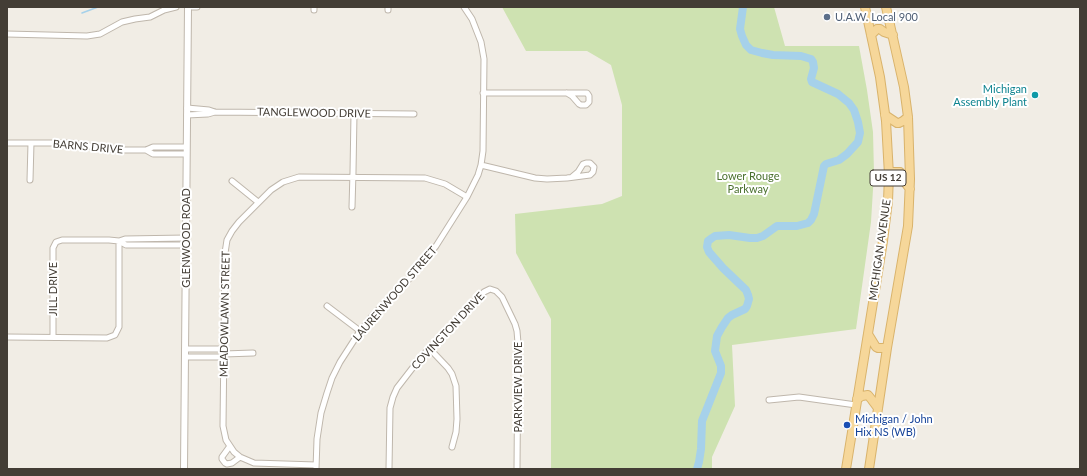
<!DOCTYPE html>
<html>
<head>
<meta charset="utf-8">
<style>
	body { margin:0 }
	#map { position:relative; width:1087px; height:476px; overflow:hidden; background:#f1ede5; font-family:Lato,sans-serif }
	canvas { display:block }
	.frame { position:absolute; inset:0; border:8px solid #433d35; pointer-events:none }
</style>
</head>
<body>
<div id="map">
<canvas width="1087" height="476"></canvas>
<div class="frame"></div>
</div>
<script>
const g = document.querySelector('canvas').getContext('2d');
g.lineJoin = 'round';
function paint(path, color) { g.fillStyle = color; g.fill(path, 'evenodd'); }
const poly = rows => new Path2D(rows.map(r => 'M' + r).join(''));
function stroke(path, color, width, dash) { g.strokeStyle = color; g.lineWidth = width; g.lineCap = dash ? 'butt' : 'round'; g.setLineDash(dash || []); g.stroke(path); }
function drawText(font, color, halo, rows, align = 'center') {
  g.font = font + ' Lato,sans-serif'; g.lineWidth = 4; g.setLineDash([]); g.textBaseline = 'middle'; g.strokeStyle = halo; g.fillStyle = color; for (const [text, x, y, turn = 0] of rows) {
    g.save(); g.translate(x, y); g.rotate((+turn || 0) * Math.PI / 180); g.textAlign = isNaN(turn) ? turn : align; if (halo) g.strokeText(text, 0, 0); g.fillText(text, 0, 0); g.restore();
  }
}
const green = poly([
	[502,7,774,7,785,46,859,46,867,90,873,132,874,173,871,222,856,329,732,345,735,406,712,457,712,469,551,469,551,319,516,253,515,214,602,204,622,196,622,105,611,65,587,51,526,51]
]);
const stream = poly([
	[82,13,98,7]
]);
const river = poly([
	[697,469,699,462,701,449,702,421,721,373,721,366,715,351,717,336,722,327,728,318,732,315,745,309,747,306,749,299,748,295,746,290,723,268,709,252,707,247,708,241,712,238,715,236,729,235,750,238,757,238,763,236,777,226,797,226,808,223,811,220,814,214,824,166,826,164,839,160,847,154,858,142,860,133,858,122,854,110,849,103,838,94,812,82,811,79,814,68,813,62,811,59,801,56,773,55,762,53,751,50,746,45,742,36,740,29,743,7]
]);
const minor = poly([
	[192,7,197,7],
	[314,10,314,7],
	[388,10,388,7],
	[7,34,87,36,100,34,122,22,135,19,150,17,164,10,176,7],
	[483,93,587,93,589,96,589,102,586,105,581,105,579,104,572,96,567,93],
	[187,108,209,110,215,112,414,114],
	[187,115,208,114,215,112],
	[7,143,71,143,114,150,146,150,153,147,186,147],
	[146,150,153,154,186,154],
	[481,165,535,178,547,179,567,178,590,175,593,172,594,167,590,163,586,163,583,164,578,172,572,177],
	[30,180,31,143],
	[232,181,258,202],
	[352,207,353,172,354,114],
	[119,241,125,239,186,238],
	[327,306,360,331],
	[7,337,107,338,115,335,119,327,119,241],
	[53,337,53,248,56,242,62,240,109,240,119,241,126,245,186,245],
	[429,348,448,368,452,374,456,386,457,419,456,432,452,447],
	[185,349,224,349],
	[224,354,253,353],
	[185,357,224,357],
	[769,400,799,397,856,405],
	[230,446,222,457,222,459,225,463,227,464,232,463,240,457],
	[316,465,254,463,240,457,234,452,226,440,223,426,225,253,227,240,232,231,239,222,271,190,283,182,299,177,425,178,445,184,467,197],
	[316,469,317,439,321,413,327,393,332,378,340,362,360,331,373,315,411,277,436,246,467,197,478,175,481,165,483,151,484,59,481,42,472,19,464,7],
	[389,469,390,408,393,397,397,388,421,357,484,292,490,289,496,291,502,297,515,324,517,331,518,343,517,469]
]);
const tertiary = poly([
	[184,469,188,7]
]);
const primary = poly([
	[871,35,877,29,880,29,884,32,893,35],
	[885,115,897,123,899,123,903,121,908,117],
	[889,175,893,172,900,172,902,174,904,181,910,189],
	[868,334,876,347,878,348,887,348],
	[857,399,862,396,868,395,872,400,878,408],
	[846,469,883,241,888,201,889,175,886,121,880,77,865,7],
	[869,469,887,348,908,226,910,179,908,117,904,87,886,7]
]);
const markers = [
	[827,17,4,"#5c6f8a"],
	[1035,95,4,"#0f9aa8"],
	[847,425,4,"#1a4fb4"]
];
const shields = [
	[888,178,36]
];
const shieldNames = [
	["US 12",888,178]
];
const serviceNames = [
	["U.A.W. Local 900",835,17]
];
const cultureNames = [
	["Michigan",1027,89],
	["Assembly Plant",1027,102]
];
const streetNames = [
	["TANGLEWOOD DRIVE",314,113,1],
	["BARNS DRIVE",88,147,5],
	["GLENWOOD ROAD",186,238,-90],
	["MICHIGAN AVENUE",880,250,-82],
	["JILL DRIVE",53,289,-90],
	["LAURENWOOD STREET",395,294,-49],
	["MEADOWLAWN STREET",225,314,-89],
	["COVINGTON DRIVE",448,331,-47],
	["PARKVIEW DRIVE",518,387,-90]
];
const parkNames = [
	["Lower Rouge",748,176],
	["Parkway",748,189]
];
const transitNames = [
	["Michigan / John",855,419],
	["Hix NS (WB)",855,432]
];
paint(green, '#cee2b1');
stroke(stream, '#a6d1ea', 1.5);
stroke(river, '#a6d1ea', 8);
stroke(minor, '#bfb7ac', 7);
stroke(tertiary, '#bfb7ac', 8);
stroke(primary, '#d9b36b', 10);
stroke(minor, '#fff', 5);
stroke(tertiary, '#fff', 6);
stroke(primary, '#f6d79a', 8);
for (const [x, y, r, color] of markers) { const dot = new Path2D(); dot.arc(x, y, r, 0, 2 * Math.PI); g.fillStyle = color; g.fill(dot); stroke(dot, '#fff', 1.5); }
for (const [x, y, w] of shields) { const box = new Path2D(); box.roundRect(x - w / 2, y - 8, w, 16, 3); g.fillStyle = '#fff'; g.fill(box); stroke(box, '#433d35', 1); }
drawText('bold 10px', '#433d35', null, shieldNames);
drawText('11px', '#4e5e75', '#fff', serviceNames, 'left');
drawText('11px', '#0d838f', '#fff', cultureNames, 'right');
drawText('11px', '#433d35', '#fff', streetNames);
drawText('11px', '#4a702e', '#fff', parkNames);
drawText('11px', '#164399', '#fff', transitNames, 'left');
</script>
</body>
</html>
